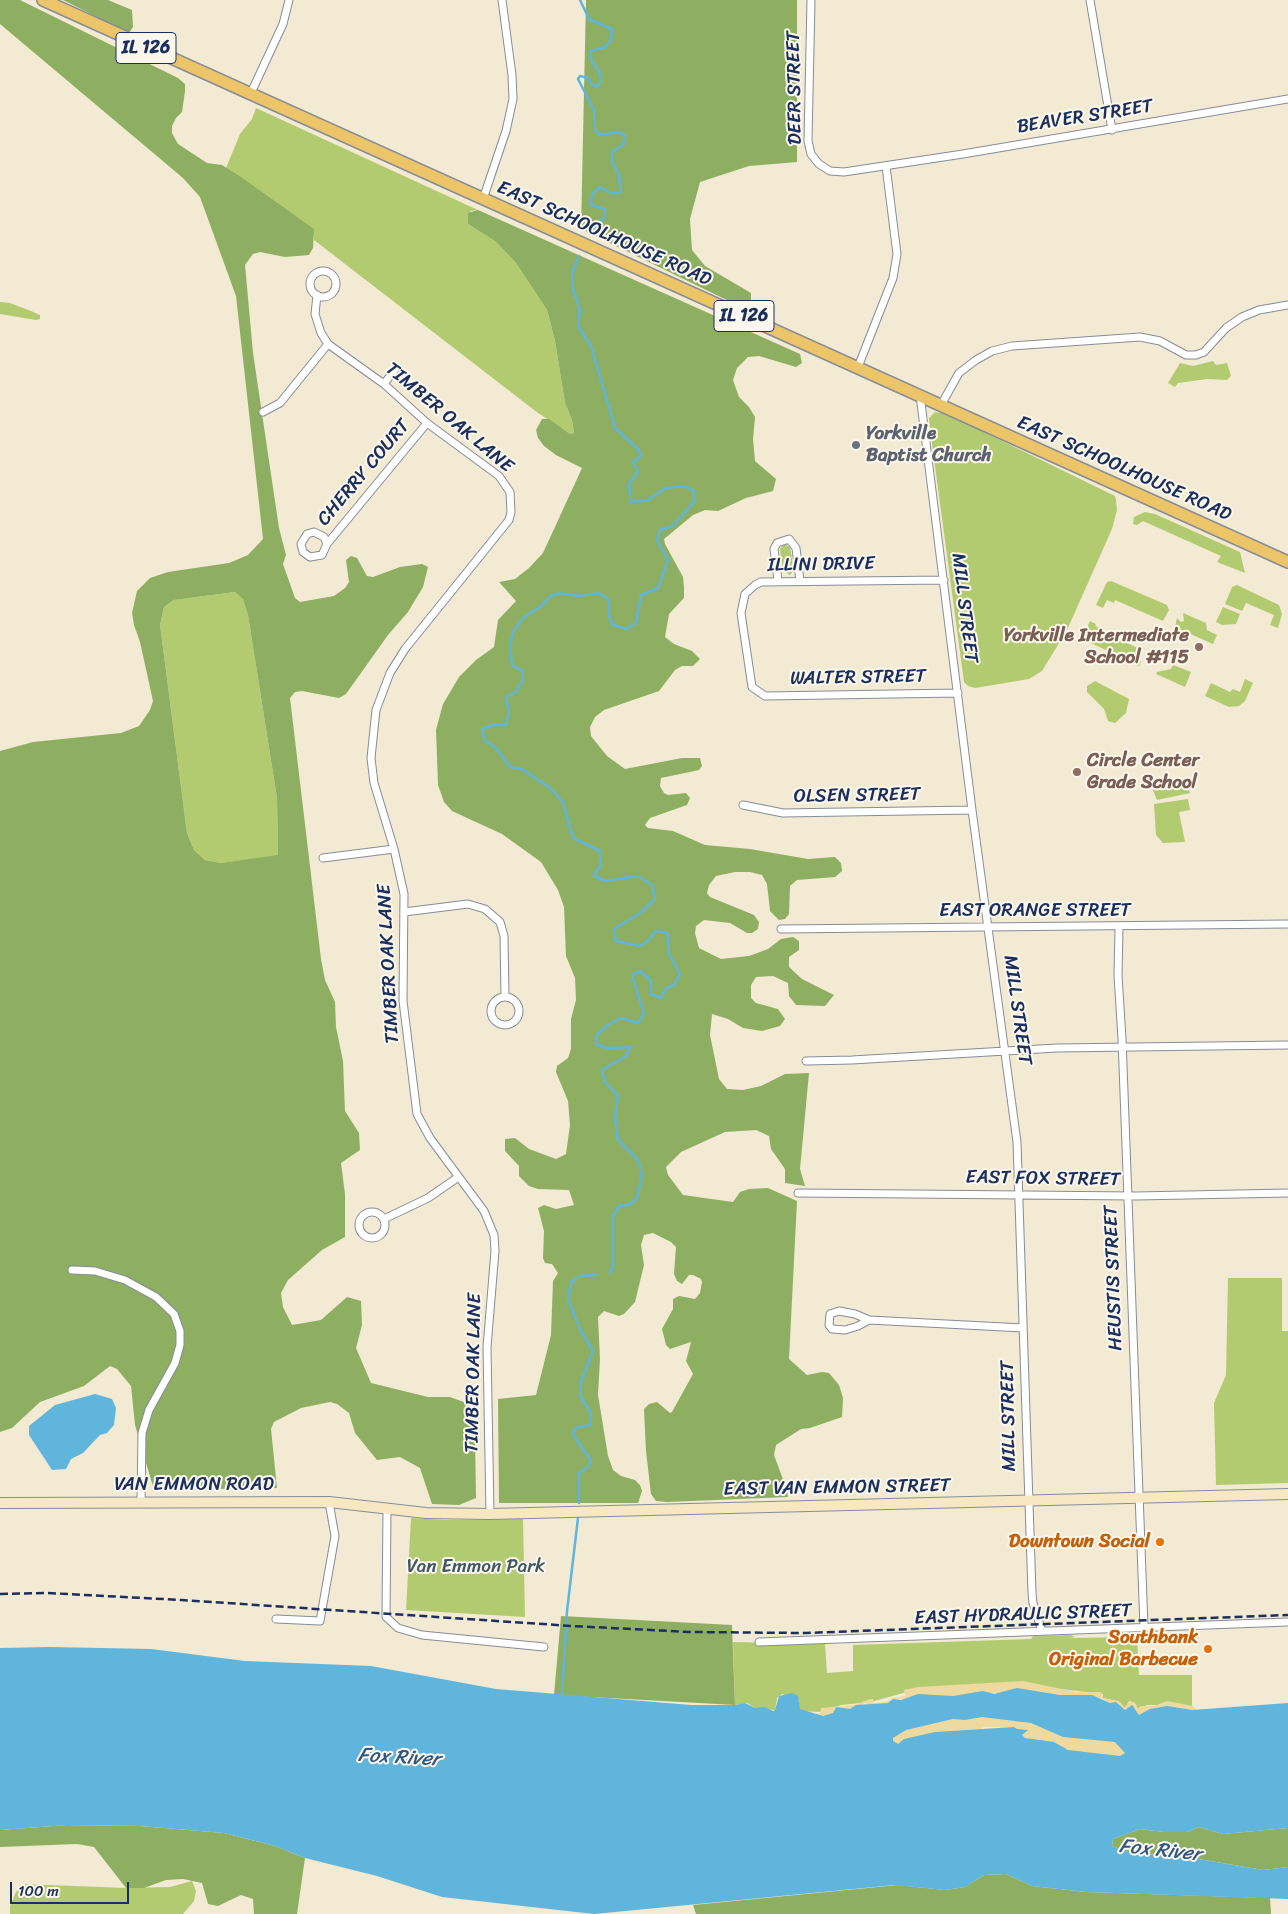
<!DOCTYPE html>
<html>
<head>
<meta charset="utf-8">
<style>
	body { margin:0 }
	#map { position:relative; width:1288px; height:1914px; overflow:hidden; background:#f2ead2; font-family:Sriracha,sans-serif }
	canvas { display:block }
	.scale { position:absolute; left:10px; top:1882px; width:119px; height:22px; box-sizing:border-box; border:2px solid #1b2f5e; border-top:0; padding-left:6px; font-size:15px; line-height:18px; white-space:nowrap; color:#1b2f5e; -webkit-text-stroke:4px #fbf7ec; paint-order:stroke }
</style>
</head>
<body>
<div id="map">
<canvas width="1288" height="1914"></canvas>
<div class="scale">100 m</div>
</div>
<script>
const g = document.querySelector('canvas').getContext('2d');
g.lineJoin = 'round';
function paint(path, color) { g.fillStyle = color; g.fill(path, 'evenodd'); }
const poly = rows => new Path2D(rows.map(r => 'M' + r).join(''));
function stroke(path, color, width, dash) { g.strokeStyle = color; g.lineWidth = width; g.lineCap = dash ? 'butt' : 'round'; g.setLineDash(dash || []); g.stroke(path); }
function drawText(font, color, halo, rows, align = 'center') {
  g.font = font + ' Sriracha,sans-serif'; g.lineWidth = 4; g.setLineDash([]); g.textBaseline = 'middle'; g.strokeStyle = halo; g.fillStyle = color; for (const [text, x, y, turn = 0] of rows) {
    g.save(); g.translate(x, y); g.rotate((+turn || 0) * Math.PI / 180); g.textAlign = isNaN(turn) ? turn : align; if (halo) g.strokeText(text, 0, 0); g.fillText(text, 0, 0); g.restore();
  }
}
const green = poly([
	[256,108,478,210,471,211,468,224,495,241,516,263,547,310,555,341,565,403,572,420,574,433,570,434,538,413,314,240,313,229,226,168,240,134,252,119],
	[0,302,10,303,31,311,40,315,40,319,36,320,0,314],
	[1213,361,1216,365,1227,363,1231,376,1227,380,1207,379,1178,383,1175,387,1168,383,1180,363,1193,366],
	[935,412,947,414,1115,496,1116,500,1117,510,1112,529,1067,630,1042,671,1029,679,975,688,968,686,964,682,930,429,929,418],
	[1145,512,1155,514,1240,552,1245,573,1217,562,1221,556,1143,521,1137,525,1133,524,1134,517],
	[784,544,790,547,794,570,790,575,783,571,780,549],
	[1111,581,1167,605,1169,610,1163,621,1115,600,1114,603,1107,600,1103,608,1096,605,1107,582],
	[1237,585,1279,605,1282,614,1278,628,1270,625,1274,615,1246,603,1242,611,1225,604,1232,587],
	[235,592,243,598,248,615,277,798,278,856,221,863,205,860,194,850,187,833,160,625,164,607,174,600],
	[1223,607,1240,614,1236,624,1222,625,1216,622],
	[1183,613,1206,623,1207,630,1217,635,1213,644,1175,627,1177,618,1181,622,1184,621],
	[1090,621,1096,624,1095,626,1102,629,1101,631,1142,650,1138,658,1141,662,1139,666,1089,642,1085,632],
	[1173,665,1191,672,1185,687,1156,674,1157,672,1171,669],
	[1245,679,1253,683,1245,701,1239,706,1229,707,1205,696,1211,683,1230,692,1233,689,1240,692],
	[1095,681,1129,699,1126,713,1115,723,1108,721,1104,709,1087,692,1087,686],
	[1186,778,1190,793,1157,800,1152,788],
	[1188,799,1190,810,1179,812,1185,842,1163,843,1156,835,1154,804],
	[1228,1278,1282,1278,1282,1331,1288,1331,1288,1483,1216,1485,1214,1403,1226,1375],
	[411,1518,445,1520,523,1519,525,1617,406,1610],
	[1071,1635,1075,1637,1069,1638,1137,1637,1139,1675,1192,1675,1192,1710,1158,1705,1147,1705,1138,1709,1135,1703,1129,1701,1125,1708,1115,1701,1103,1698,1103,1694,1026,1685,914,1690,871,1702,841,1705,820,1712,802,1711,799,1709,799,1700,782,1694,777,1698,775,1710,755,1708,747,1703,735,1705,733,1642,825,1644,827,1673,853,1671,853,1645,1031,1639,1033,1636],
	[192,1881,196,1891,194,1901,183,1914,10,1914,10,1906,16,1892,23,1884,126,1888,170,1887]
]);
const forest = poly([
	[0,0,20,0,178,78,185,84,185,91,182,112,176,118,172,126,172,133,178,144,207,163,222,165,241,177,314,229,313,248,309,255,285,257,260,252,253,254,245,265,253,353,279,528,286,555,283,564,295,598,300,602,334,596,345,588,349,582,346,560,351,556,357,558,367,576,373,577,400,567,422,564,428,567,423,587,408,612,388,635,346,694,339,698,302,691,295,692,290,698,321,959,325,980,335,1002,336,1027,343,1061,345,1111,359,1133,360,1150,341,1163,345,1194,345,1237,322,1250,288,1280,281,1293,283,1307,292,1325,321,1320,347,1297,361,1301,362,1325,356,1348,371,1383,428,1397,450,1397,469,1404,473,1410,475,1438,476,1498,459,1505,432,1504,420,1468,400,1457,377,1460,355,1433,349,1413,337,1404,330,1402,301,1408,274,1422,271,1429,277,1488,154,1490,135,1425,131,1386,117,1369,110,1366,84,1386,40,1402,12,1428,0,1432,0,751,33,742,121,733,139,726,150,710,153,701,140,642,134,625,132,613,137,591,150,578,168,572,229,563,248,555,263,539,236,296,200,197,183,178,0,24],
	[235,592,243,599,248,615,277,798,278,855,221,863,205,860,194,850,187,833,160,625,164,607,174,600],
	[63,0,108,0,132,10,133,27,129,33],
	[586,0,797,0,797,162,749,166,700,182,690,219,692,250,705,266,751,293,751,302,744,306,739,306,581,229],
	[478,210,800,354,802,363,796,367,759,356,748,357,737,368,733,380,739,397,749,407,755,417,753,439,755,461,776,479,773,491,746,498,718,511,705,510,693,515,664,539,665,544,683,577,684,587,684,598,669,614,665,637,674,644,692,651,700,659,693,666,682,666,675,670,659,691,604,710,595,717,590,727,591,736,607,756,625,769,682,758,700,758,702,766,699,770,661,778,660,786,664,793,668,795,686,793,690,798,687,805,650,818,645,825,648,828,673,831,705,845,750,849,808,859,835,857,841,863,842,871,835,877,797,880,790,886,789,914,785,919,779,920,770,911,767,884,762,875,750,872,735,872,716,876,709,885,707,893,710,897,754,915,759,922,758,929,752,933,747,933,730,923,704,920,696,926,695,933,699,948,721,959,749,956,768,949,781,939,793,937,799,941,799,950,789,957,789,967,802,979,834,995,825,1006,796,1005,789,996,788,983,773,976,756,977,751,985,751,998,756,1003,778,1009,785,1019,780,1026,762,1031,743,1028,728,1019,712,1014,710,1035,719,1079,727,1089,743,1090,761,1086,785,1074,809,1073,800,1169,805,1186,785,1183,785,1169,771,1149,769,1136,756,1130,725,1132,681,1152,666,1167,668,1175,683,1195,733,1202,740,1192,749,1189,768,1188,797,1201,789,1359,807,1375,822,1372,829,1373,839,1385,843,1398,842,1417,810,1428,801,1429,776,1445,774,1455,787,1490,788,1497,667,1502,656,1501,651,1494,646,1451,644,1409,649,1404,657,1402,670,1413,672,1412,693,1374,686,1361,691,1342,670,1349,666,1345,662,1329,673,1309,673,1299,679,1296,695,1299,700,1293,702,1282,701,1279,693,1275,689,1275,682,1284,677,1281,674,1274,676,1247,671,1242,653,1233,644,1235,641,1245,644,1265,635,1302,624,1314,619,1316,604,1311,598,1317,600,1359,598,1395,608,1456,613,1470,621,1476,635,1480,640,1485,642,1491,638,1503,499,1503,498,1399,536,1395,551,1335,553,1281,558,1273,552,1264,545,1263,543,1258,544,1231,538,1208,544,1205,556,1209,574,1205,569,1190,538,1189,529,1186,519,1176,519,1166,505,1151,505,1139,515,1138,529,1149,556,1159,566,1154,570,1125,568,1101,556,1072,557,1066,568,1058,571,1049,571,1019,576,1000,575,978,566,956,564,907,558,890,541,862,502,834,452,811,444,802,438,785,436,730,443,704,459,677,476,660,494,647,498,620,516,601,499,582,515,579,529,568,543,553,582,468,556,455,544,446,538,438,536,430,542,419,549,419,570,434,574,433,572,420,565,403,555,341,547,310,516,263,495,241,468,224,468,213],
	[561,1616,732,1625,735,1705,554,1695],
	[67,1825,140,1826,224,1833,275,1846,305,1858,297,1914,254,1914,253,1899,241,1895,218,1906,208,1904,202,1883,183,1879,166,1880,144,1888,126,1888,94,1847,77,1844,0,1847,0,1830],
	[1199,1827,1223,1834,1288,1828,1288,1867,1263,1870,1193,1858,1131,1853,1112,1846,1113,1839,1140,1829,1164,1832,1187,1832],
	[1006,1874,1032,1886,1086,1892,1270,1898,1271,1914,696,1914,693,1905,898,1885,945,1890,965,1887,984,1875]
]);
const sand = poly([
	[1023,1681,1076,1692,1101,1692,1103,1698,1119,1701,1125,1708,1129,1701,1135,1703,1138,1709,1140,1706,1154,1706,1167,1701,1193,1706,1197,1711,1145,1717,1111,1704,1101,1698,1017,1691,958,1697,894,1699,891,1703,871,1706,865,1703,851,1710,836,1707,833,1713,822,1718,815,1714,820,1713,821,1708,855,1705,870,1699,873,1699,874,1703,886,1702,893,1698,905,1696,904,1690,918,1687],
	[975,1715,1017,1718,1121,1742,1137,1764,1025,1741,1014,1727,983,1727,980,1730,949,1731,897,1745,890,1741,895,1734,924,1722]
]);
const water = poly([
	[95,1394,112,1399,116,1408,114,1425,107,1433,100,1435,83,1453,71,1459,66,1469,52,1470,29,1435,29,1426,55,1405],
	[50,1647,151,1649,245,1661,371,1666,496,1689,691,1705,735,1705,745,1703,755,1708,765,1707,773,1711,775,1710,779,1696,792,1693,798,1696,800,1709,823,1716,833,1713,836,1707,850,1709,856,1705,888,1703,893,1699,901,1700,918,1694,953,1696,983,1691,994,1694,1017,1688,1060,1695,1092,1695,1110,1703,1116,1702,1125,1710,1132,1705,1139,1715,1150,1709,1167,1706,1192,1710,1288,1703,1288,1828,1223,1834,1199,1827,1187,1832,1164,1832,1140,1829,1113,1839,1112,1846,1131,1853,1193,1858,1263,1870,1288,1867,1288,1899,1086,1892,1032,1886,1006,1874,984,1875,965,1887,945,1890,895,1885,594,1914,442,1897,377,1876,305,1858,275,1846,224,1833,140,1826,67,1825,0,1830,0,1648],
	[982,1717,1031,1723,1063,1737,1115,1742,1125,1753,1120,1756,1068,1750,1054,1742,1025,1738,1022,1735,1028,1730,1017,1729,1014,1727,935,1732,904,1739,898,1744,893,1741,893,1738,906,1730,953,1719,965,1720]
]);
const stream = poly([
	[580,0,589,19,612,29,611,40,605,47,590,51,592,62,599,71,601,80,597,87,591,84,588,78,580,76,578,79,594,110,595,129,599,135,616,132,625,135,623,145,612,152,612,162,619,175,621,193,610,193,600,187,592,194,591,205,605,209,604,218,589,233],
	[579,256,572,273,573,289,580,310,578,326,591,346,615,428,638,449,641,456,633,462,638,472,629,484,631,502,649,500,665,488,684,486,694,491,694,502,673,526,660,530,657,540,668,560,658,588,641,595,636,623,627,629,613,625,609,616,609,600,599,593,579,596,560,593,551,596,540,607,524,617,513,632,510,645,512,665,522,671,523,679,516,692,506,697,509,712,506,725,493,725,482,729,485,741,496,748,510,767,522,769,550,788,563,802,573,838,600,851,601,864,594,876,605,881,638,876,652,885,655,899,640,913,614,929,616,941,640,946,648,941,656,931,667,933,669,954,680,974,674,985,666,988,661,998,651,994,651,981,640,971,632,975,644,1014,638,1023,621,1018,608,1025,597,1035,596,1044,606,1048,630,1047,626,1056,602,1070,605,1082,618,1096,615,1117,618,1140,638,1160,642,1175,637,1198,631,1204,619,1206,613,1216,613,1266,610,1273],
	[579,1503,579,1473,587,1468,591,1461,572,1433,576,1428,590,1425,591,1413,580,1396,581,1382,593,1351,580,1329,568,1299,571,1283,579,1276,597,1275],
	[562,1696,567,1611,578,1518]
]);
const street = poly([
	[811,0,808,141,811,154,819,164,830,171,844,172,963,154,1288,99],
	[1090,0,1112,130],
	[250,95,283,24,289,0],
	[483,199,506,131,513,99,512,75,502,0],
	'310 284a13 13 0 1 1 26 0a13 13 0 1 1-26 0Z',
	[317,295,315,314,321,333,328,344,384,384,427,423,499,476,510,492,511,512,509,520,405,649,390,673,376,710,371,758,374,783,394,849,404,894,403,1001,417,1114,430,1138,484,1211,494,1235,495,1251,487,1347,490,1514],
	[858,367,893,278,897,254,886,166],
	[384,384,396,368],
	[920,395,972,810,1017,1142,1032,1593,1033,1603,1042,1631],
	[941,405,959,373,976,360,992,351,1012,346,1140,337,1160,341,1186,355,1196,355,1204,352,1226,328,1242,317,1259,310,1288,305],
	[263,412,280,403,328,344],
	[327,544,324,537,314,532,307,534,301,544,303,552,310,557,322,555,327,544,427,423],
	[778,580,774,549,777,543,789,539,796,548,800,581],
	[944,580,761,582,755,585,745,594,741,613,752,687,765,696,958,693],
	[743,805,783,813,972,810],
	[323,858,394,849],
	[404,912,468,904,485,909,500,922,504,936,505,997],
	[1119,928,1118,975,1122,1039,1144,1627],
	[781,929,1288,924],
	'491 1011a14 14 0 1 1 28 0a14 14 0 1 1-28 0Z',
	[806,1061,852,1060,1057,1048,1288,1045],
	[798,1193,1136,1196,1288,1193],
	'359 1225a13 13 0 1 1 26 0a13 13 0 1 1-26 0Z',
	[384,1219,428,1198,457,1178],
	[72,1270,95,1271,125,1280,156,1297,174,1314,180,1331,180,1345,175,1363,149,1410,142,1433,141,1503],
	[869,1320,858,1326,845,1330,832,1329,829,1325,830,1314,839,1311,855,1314,869,1320,1023,1328],
	[387,1509,386,1617,398,1628,422,1635,544,1647],
	[276,1619,320,1621,335,1536,329,1502],
	[759,1642,1288,1622]
]);
const secondary = poly([
	[0,1503,329,1502,426,1513,490,1514,1288,1494]
]);
const primary = poly([
	[43,0,1288,562]
]);
const rail = poly([
	[0,1594,48,1593,182,1600,572,1626,690,1632,805,1633,1288,1615]
]);
const markers = [
	[856,445,5,"#6b7280"],
	[1199,647,5,"#8d6e63"],
	[1077,772,5,"#8d6e63"],
	[1160,1542,5,"#e8710a"],
	[1208,1649,5,"#e8710a"]
];
const shields = [
	[146,48,60],
	[744,316,60]
];
const shieldNames = [
	["IL 126",146,48],
	["IL 126",744,316]
];
const streetNames = [
	["DEER STREET",795,88,-91],
	["BEAVER STREET",1085,117,-9],
	["EAST SCHOOLHOUSE ROAD",604,234,24],
	["TIMBER OAK LANE",449,418,40],
	["EAST SCHOOLHOUSE ROAD",1124,469,24],
	["CHERRY COURT",364,473,-50],
	["ILLINI DRIVE",821,565,-1],
	["MILL STREET",964,608,83],
	["WALTER STREET",858,678,-1],
	["OLSEN STREET",857,796,-1],
	["EAST ORANGE STREET",1035,911],
	["TIMBER OAK LANE",389,964,-93],
	["MILL STREET",1017,1010,82],
	["EAST FOX STREET",1043,1179,1],
	["HEUSTIS STREET",1114,1278,-92],
	["TIMBER OAK LANE",474,1373,-89],
	["MILL STREET",1009,1416,-91],
	["VAN EMMON ROAD",194,1485],
	["EAST VAN EMMON STREET",837,1488,-1],
	["EAST HYDRAULIC STREET",1023,1615,-2]
];
const worshipNames = [
	["Yorkville",866,434],
	["Baptist Church",866,456]
];
const educationNames = [
	["Yorkville Intermediate",1189,636],
	["School #115",1189,658],
	["Circle Center",1087,761,"left"],
	["Grade School",1087,783,"left"]
];
const foodNames = [
	["Downtown Social",1150,1542],
	["Southbank",1198,1638],
	["Original Barbecue",1198,1660]
];
const parkNames = [
	["Van Emmon Park",476,1567]
];
const waterNames = [
	["Fox River",399,1758,3],
	["Fox River",1160,1851,6]
];
paint(green, '#b3cb70');
paint(forest, '#8eaf62');
paint(sand, '#eeda9e');
paint(water, '#60b5dc');
stroke(stream, '#60b5dc', 2.5);
stroke(street, '#868c98', 9);
stroke(secondary, '#868c98', 12);
stroke(primary, '#868c98', 14);
stroke(street, '#fff', 7);
stroke(secondary, '#f7e8c3', 10);
stroke(primary, '#ecc569', 11);
stroke(rail, '#1b2f5e', 2.5, [8, 4]);
for (const [x, y, r, color] of markers) { const dot = new Path2D(); dot.arc(x, y, r, 0, 2 * Math.PI); g.fillStyle = color; g.fill(dot); stroke(dot, '#fbf7ec', 2); }
for (const [x, y, w] of shields) { const box = new Path2D(); box.roundRect(x - w / 2, y - 15.5, w, 31, 4); g.fillStyle = '#fbf7ec'; g.fill(box); stroke(box, '#1b2f5e', 1); }
drawText('bold 18px', '#1b2f5e', null, shieldNames);
drawText('19px', '#1b2f5e', '#fbf7ec', streetNames);
drawText('bold 19px', '#5b616d', '#fbf7ec', worshipNames, 'left');
drawText('bold 19px', '#785e54', '#fbf7ec', educationNames, 'right');
drawText('bold 19px', '#c56008', '#fbf7ec', foodNames, 'right');
drawText('19px', '#415662', '#fbf7ec', parkNames);
drawText('italic 20px', '#305784', '#fbf7ec', waterNames);
</script>
</body>
</html>
